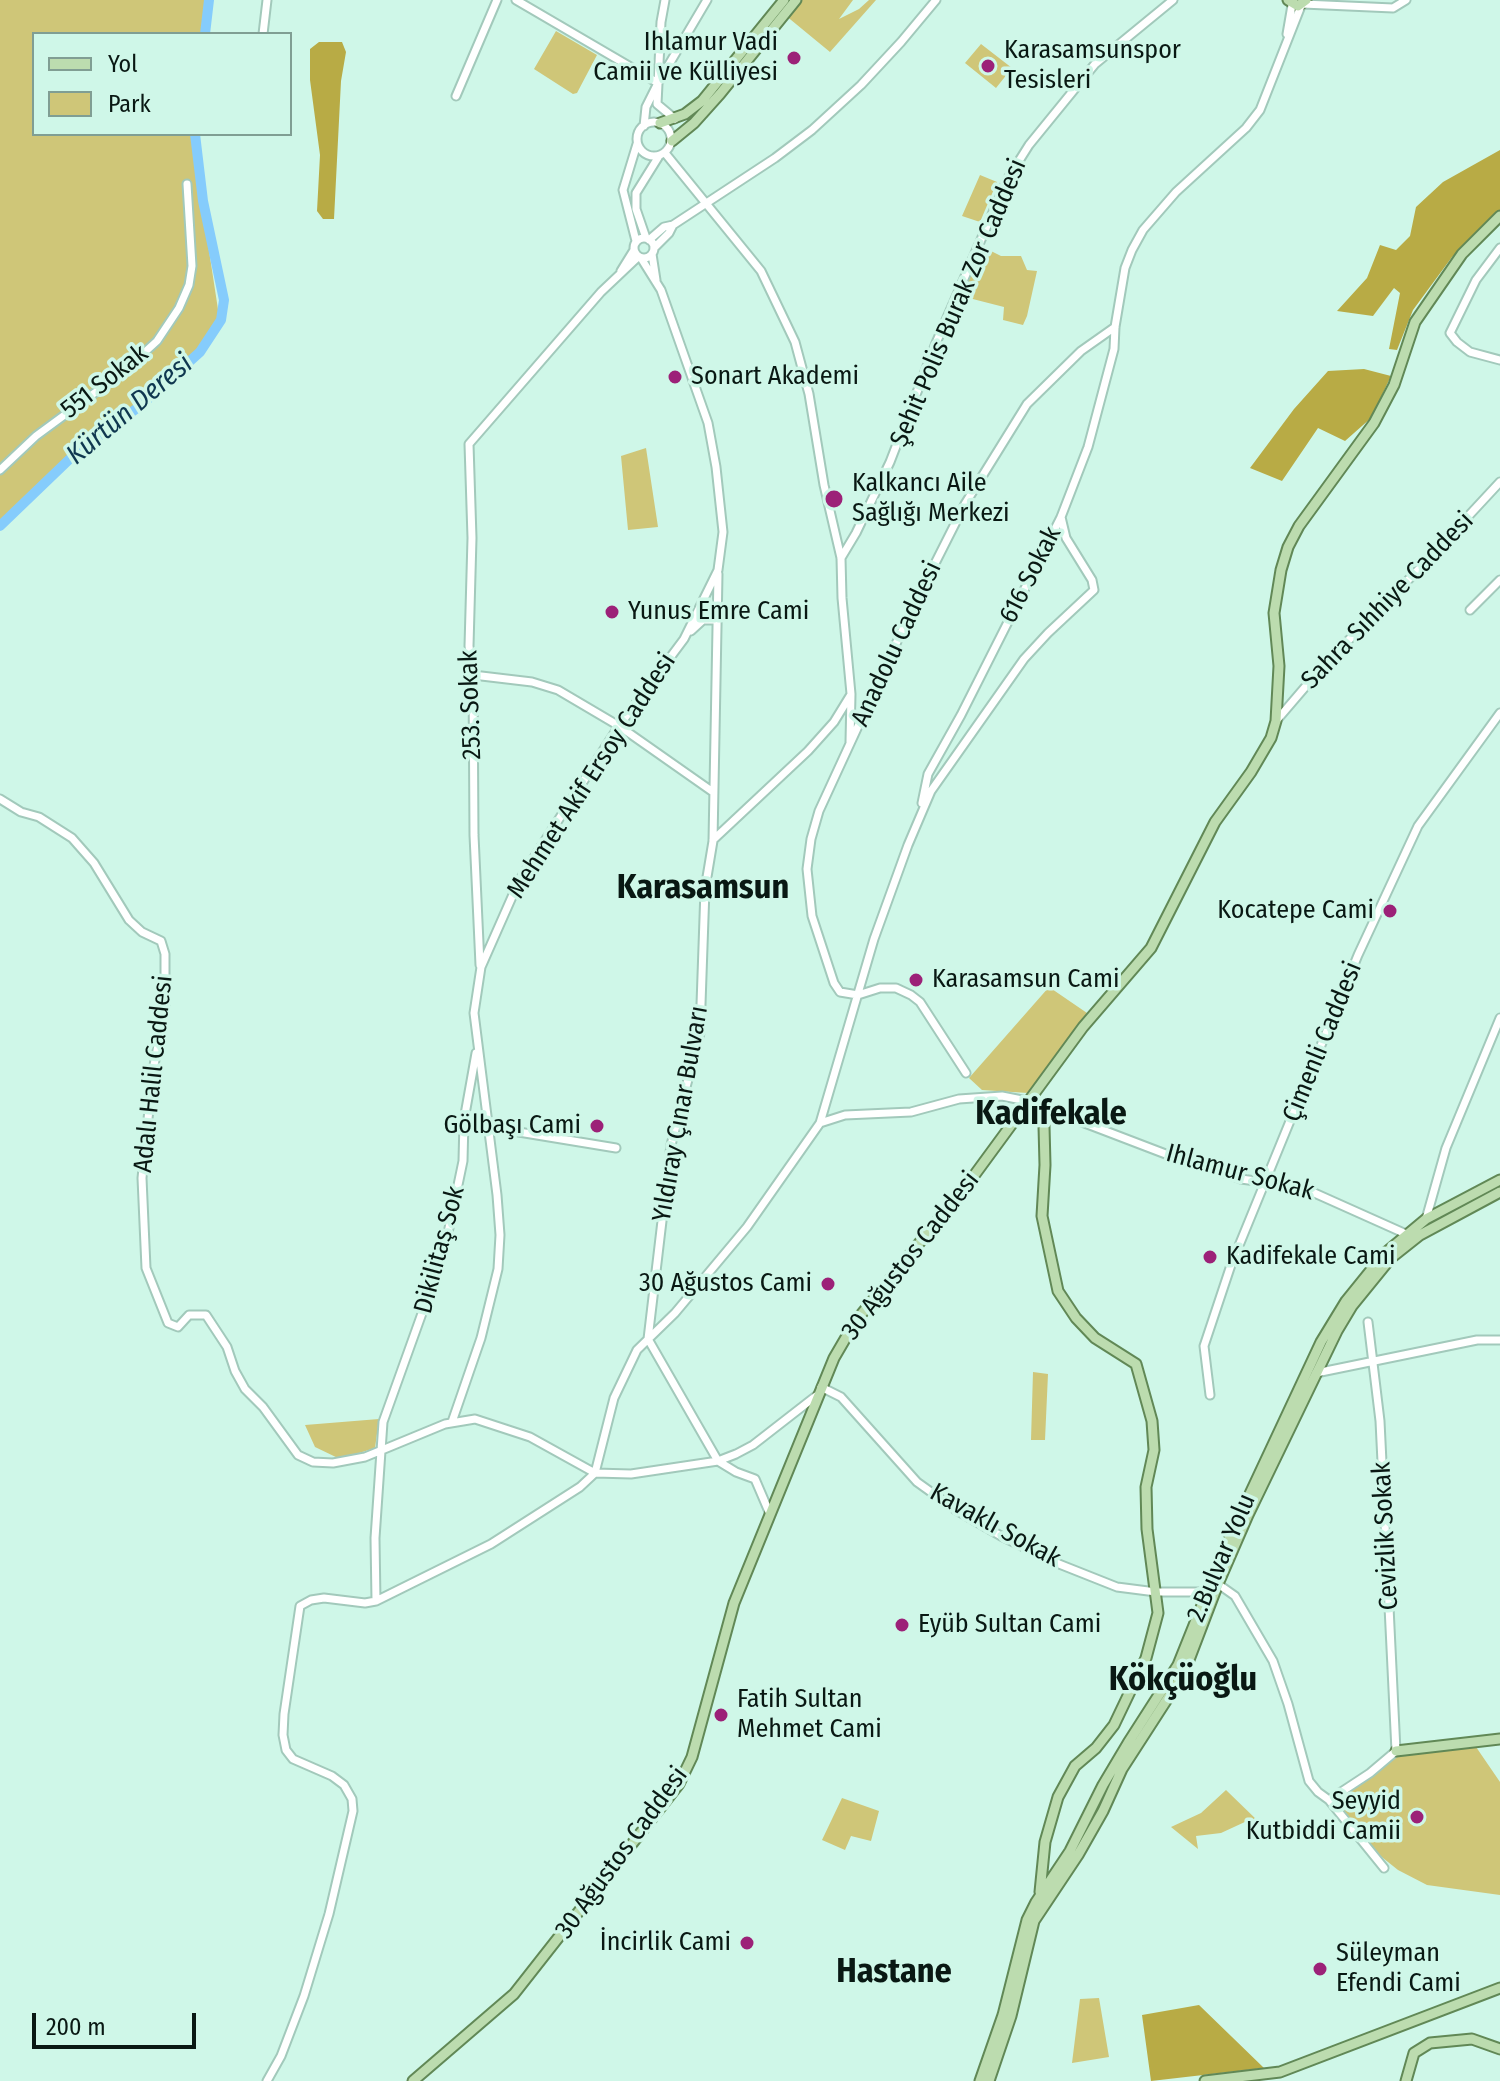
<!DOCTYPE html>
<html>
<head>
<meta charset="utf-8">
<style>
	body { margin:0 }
	#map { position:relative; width:1500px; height:2081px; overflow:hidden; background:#cff7e8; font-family:"Fira Sans Condensed",sans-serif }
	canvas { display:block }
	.legend { position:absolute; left:32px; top:32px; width:260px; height:104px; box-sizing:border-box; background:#cff7e8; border:2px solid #809e93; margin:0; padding:10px 14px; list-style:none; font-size:24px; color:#091813 }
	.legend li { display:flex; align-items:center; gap:16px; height:40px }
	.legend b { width:40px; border:2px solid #809e93 }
	.scale { position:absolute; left:32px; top:2013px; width:164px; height:36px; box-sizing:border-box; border:4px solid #091813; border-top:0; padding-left:10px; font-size:24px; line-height:28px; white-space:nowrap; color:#091813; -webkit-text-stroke:6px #cff7e8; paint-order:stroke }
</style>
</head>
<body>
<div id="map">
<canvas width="1500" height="2081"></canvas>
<ul class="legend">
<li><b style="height:10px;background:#bcdcaf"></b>Yol</li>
<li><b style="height:22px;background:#cfc678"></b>Park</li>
</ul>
<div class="scale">200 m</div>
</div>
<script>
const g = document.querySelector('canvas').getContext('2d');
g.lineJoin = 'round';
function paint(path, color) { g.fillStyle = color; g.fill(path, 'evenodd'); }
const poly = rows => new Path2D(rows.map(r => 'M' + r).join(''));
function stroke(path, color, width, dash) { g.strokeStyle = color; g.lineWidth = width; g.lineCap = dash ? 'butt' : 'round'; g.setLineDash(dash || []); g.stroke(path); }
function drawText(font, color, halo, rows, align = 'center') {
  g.font = font + ' "Fira Sans Condensed",sans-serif'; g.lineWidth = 7; g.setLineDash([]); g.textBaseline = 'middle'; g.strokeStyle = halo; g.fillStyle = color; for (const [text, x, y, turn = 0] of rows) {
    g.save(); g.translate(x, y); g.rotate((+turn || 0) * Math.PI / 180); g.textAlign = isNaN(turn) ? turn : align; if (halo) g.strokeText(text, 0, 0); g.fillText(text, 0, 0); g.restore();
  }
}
const green = poly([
	[0,0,208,0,202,34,34,34,34,134,194,134,197,172,219,316,200,352,77,452,0,526],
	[798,0,853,0,839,19,859,9,869,0,876,0,830,52,785,15],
	[556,31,597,55,577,93,573,94,534,69],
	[981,44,1012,68,996,88,965,63],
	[980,175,997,182,980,222,962,216],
	[981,246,1001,256,1021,256,1027,270,1037,271,1027,316,1023,325,1003,320,1004,307,961,296],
	[646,448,658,527,628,530,621,456],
	[1049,987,1087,1013,1028,1093,982,1090,969,1078],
	[1033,1372,1048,1374,1045,1440,1031,1440],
	[379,1419,375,1448,340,1459,315,1447,305,1425],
	[1474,1744,1500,1782,1500,1895,1427,1885,1398,1870,1378,1854,1335,1799,1399,1755],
	[1226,1790,1259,1822,1247,1821,1221,1833,1196,1836,1198,1849,1171,1827,1201,1813],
	[842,1798,879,1811,871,1841,851,1836,845,1850,822,1840],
	[1099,1998,1109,2057,1072,2063,1080,1999]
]);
const forest = poly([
	[319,42,342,42,346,52,341,81,334,219,323,219,317,211,320,155,310,80,310,49],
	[1500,150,1500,214,1452,257,1413,310,1397,350,1389,349,1400,293,1394,288,1373,316,1337,311,1367,278,1380,245,1396,250,1410,236,1416,207,1443,182],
	[1364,369,1391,376,1371,418,1345,441,1318,428,1282,481,1250,468,1294,409,1328,371],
	[1199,2005,1264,2068,1151,2081,1142,2015]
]);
const river = poly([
	[205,34,209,0],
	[0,526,77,452,140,406,200,352,221,320,224,300,203,201,195,134]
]);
const minor = poly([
	[516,0,658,83],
	[665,0,661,22,657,104,675,119],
	[1303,4,1393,8,1406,0],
	[263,34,267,0],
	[1287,34,1292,5],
	[456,96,497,0],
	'637 139a17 17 0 1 1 34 0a17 17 0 1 1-34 0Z',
	[644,126,646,107,658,83,707,0],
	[665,153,761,271,795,342,809,394,824,485,841,558,842,598,851,694,850,742],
	'634 248a10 10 0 1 1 20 0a10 10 0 1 1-20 0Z',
	[646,238,636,209,636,193,659,156],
	[649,240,664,227,673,225,775,158,812,130,861,85,901,42,936,0],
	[636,241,623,190,637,144],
	[654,248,669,233,673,225],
	[1500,248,1476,280,1450,333,1457,342,1470,352,1500,360],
	[652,254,656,280],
	[621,271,634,250],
	[0,470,36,436,123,372,157,341,179,308,189,285,192,266,187,184],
	[841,558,856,533,890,462,936,343,1007,180,1029,145,1095,64,1173,0],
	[718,574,713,841,705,889,700,1033,671,1145,648,1339,718,1461,736,1472,755,1479,770,1514],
	[1470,610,1500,580],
	[691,631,703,620,717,620],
	[473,675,532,682,558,690,619,726,713,792],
	[1276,721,1324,665,1422,566,1500,482],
	[0,799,21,812,39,817,72,838,94,863,129,920,142,932,161,941,165,954,165,1011,153,1070,142,1178,146,1268,168,1323,178,1327,189,1315,206,1315,227,1347,235,1371,245,1389,263,1407,298,1455,313,1462,333,1463,365,1457,445,1424,475,1419,530,1437,595,1473,631,1474,718,1461,736,1454,753,1445,816,1396],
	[922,803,928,774,961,715,1061,517,1088,447,1114,349,1115,327,1125,268,1132,250,1143,230,1176,192,1246,128,1260,110,1301,6],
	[713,840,808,751,834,722,850,696],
	[480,965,474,835,473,675,469,646,472,538,469,444,601,292,638,257],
	[966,1073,920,1002,911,995,896,988,880,988,858,995,840,992,834,983,812,916,807,869,811,839,819,811,912,609,965,504,1027,404,1081,351,1115,327],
	[464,1120,470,1124,616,1148],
	[820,1123,845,1115,911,1112,959,1099,1002,1096,1027,1101,1197,1166,1209,1167,1241,1179,1301,1187,1406,1234],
	[1426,1219,1446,1148,1500,1018],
	[1316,1373,1477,1340,1500,1340],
	[821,1387,841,1397,917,1482,956,1510,1001,1536,1059,1564,1117,1587,1156,1592,1206,1592],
	[1210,1395,1204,1346,1231,1265,1358,955,1418,826,1500,713],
	[452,1422,481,1338,498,1269,500,1235,497,1195,474,1013,481,967,519,881,619,726,684,639,718,570,723,532,716,467,708,423,661,290,641,258],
	[1218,1584,1235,1596,1273,1661,1288,1704,1309,1781,1318,1792,1329,1800,1384,1868],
	[376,1601,375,1538,383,1422,444,1252,463,1161,464,1120,476,1053],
	[1329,1800,1370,1773,1396,1751,1380,1421,1368,1322],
	[267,2081,281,2056,304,1996,329,1914,353,1811,352,1799,344,1785,332,1776,293,1759,286,1750,283,1735,284,1714,300,1606,311,1600,324,1598,365,1603,376,1601,491,1544,580,1487,595,1473,614,1398,637,1350,675,1313,747,1227,820,1123,874,939,908,845,931,791,1024,659,1048,633,1094,590,1092,580,1066,538,1061,517]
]);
const major = poly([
	[1288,0,1298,6,1306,0],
	[660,123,685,114,702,101,784,0],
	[672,141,694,123,720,94,796,0],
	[1027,1101,1037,1112,1044,1126,1045,1165,1042,1216,1058,1291,1076,1318,1095,1338,1136,1364,1152,1421,1154,1450,1146,1487,1147,1529,1158,1613,1146,1658,1114,1725,1096,1748,1075,1766,1058,1797,1045,1842,1040,1892],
	[1396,1751,1500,1739],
	[413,2081,514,1994,679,1784,692,1757,734,1603,834,1358,855,1322,973,1177,1083,1027,1151,948,1215,822,1251,772,1271,738,1276,721,1279,666,1274,613,1281,570,1288,547,1299,526,1374,423,1394,385,1415,322,1462,254,1500,216],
	[980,2081,1003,2015,1027,1920,1036,1902,1070,1851,1103,1785,1128,1743,1178,1665,1227,1543,1321,1342,1346,1301,1384,1254,1426,1219,1500,1180],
	[989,2081,1011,2016,1034,1921,1078,1855,1103,1811,1122,1769,1184,1673,1218,1584,1248,1515,1337,1331,1352,1306,1391,1258,1420,1235,1500,1192],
	[1205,2081,1280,2072,1500,1988],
	[1406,2081,1414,2053,1430,2043,1472,2039,1500,2049]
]);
const markers = [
	[794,58,8,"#9c2178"],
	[988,66,8,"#9c2178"],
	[675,377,8,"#9c2178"],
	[834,499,10,"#9c2178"],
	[612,612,8,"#9c2178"],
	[1390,911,8,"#9c2178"],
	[916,980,8,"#9c2178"],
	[597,1126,8,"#9c2178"],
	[1210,1257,8,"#9c2178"],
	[828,1284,8,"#9c2178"],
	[902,1625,8,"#9c2178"],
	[721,1715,8,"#9c2178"],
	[1417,1817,8,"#9c2178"],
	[747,1943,8,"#9c2178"],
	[1320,1969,8,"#9c2178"]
];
const poiNames = [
	["Ihlamur Vadi",778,43,"right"],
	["Camii ve Külliyesi",778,73,"right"],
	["Karasamsunspor",1004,51],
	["Tesisleri",1004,81],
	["Sonart Akademi",691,377],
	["Kalkancı Aile",852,484],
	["Sağlığı Merkezi",852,514],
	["Yunus Emre Cami",628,612],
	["Kocatepe Cami",1374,911,"right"],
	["Karasamsun Cami",932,980],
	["Gölbaşı Cami",581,1126,"right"],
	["Kadifekale Cami",1226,1257],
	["30 Ağustos Cami",812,1284,"right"],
	["Eyüb Sultan Cami",918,1625],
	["Fatih Sultan",737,1700],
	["Mehmet Cami",737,1730],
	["Seyyid",1401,1802,"right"],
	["Kutbiddi Camii",1401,1832,"right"],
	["İncirlik Cami",731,1943,"right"],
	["Süleyman",1336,1954],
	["Efendi Cami",1336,1984]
];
const streetNames = [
	["Şehit Polis Burak Zor Caddesi",959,303,-67],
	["551 Sokak",105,382,-38],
	["616 Sokak",1031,575,-63],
	["Sahra Sıhhiye Caddesi",1388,601,-46],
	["Anadolu Caddesi",897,644,-65],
	["253. Sokak",471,705,-92],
	["Mehmet Akif Ersoy Caddesi",592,776,-57],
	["Çimenli Caddesi",1323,1042,-68],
	["Adalı Halil Caddesi",154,1074,-84],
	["Yıldıray Çınar Bulvarı",681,1114,-80],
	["Ihlamur Sokak",1240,1173,15],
	["Dikilitaş Sok",440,1250,-75],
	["30 Ağustos Caddesi",911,1256,-52],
	["Kavaklı Sokak",995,1526,29],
	["Cevizlik Sokak",1386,1536,-93],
	["2.Bulvar Yolu",1222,1558,-67],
	["30 Ağustos Caddesi",622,1853,-54]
];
const waterNames = [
	["Kürtün Deresi",130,410,-40]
];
const districtNames = [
	["Karasamsun",703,889],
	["Kadifekale",1051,1115],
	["Kökçüoğlu",1183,1681],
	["Hastane",894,1973]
];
paint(green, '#cfc678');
paint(forest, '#b8ab45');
stroke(river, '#85ccfc', 10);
stroke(minor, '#a2c9bb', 11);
stroke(major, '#618856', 13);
stroke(minor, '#fff', 7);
stroke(major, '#bcdcaf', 9);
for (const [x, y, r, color] of markers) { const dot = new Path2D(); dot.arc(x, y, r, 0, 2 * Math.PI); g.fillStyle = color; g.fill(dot); stroke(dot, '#cff7e8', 3); }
drawText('26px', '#091813', '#cff7e8', poiNames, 'left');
drawText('26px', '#091813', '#cff7e8', streetNames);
drawText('italic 28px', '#0f374f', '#cff7e8', waterNames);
drawText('bold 34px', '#091813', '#cff7e8', districtNames);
</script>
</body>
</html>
